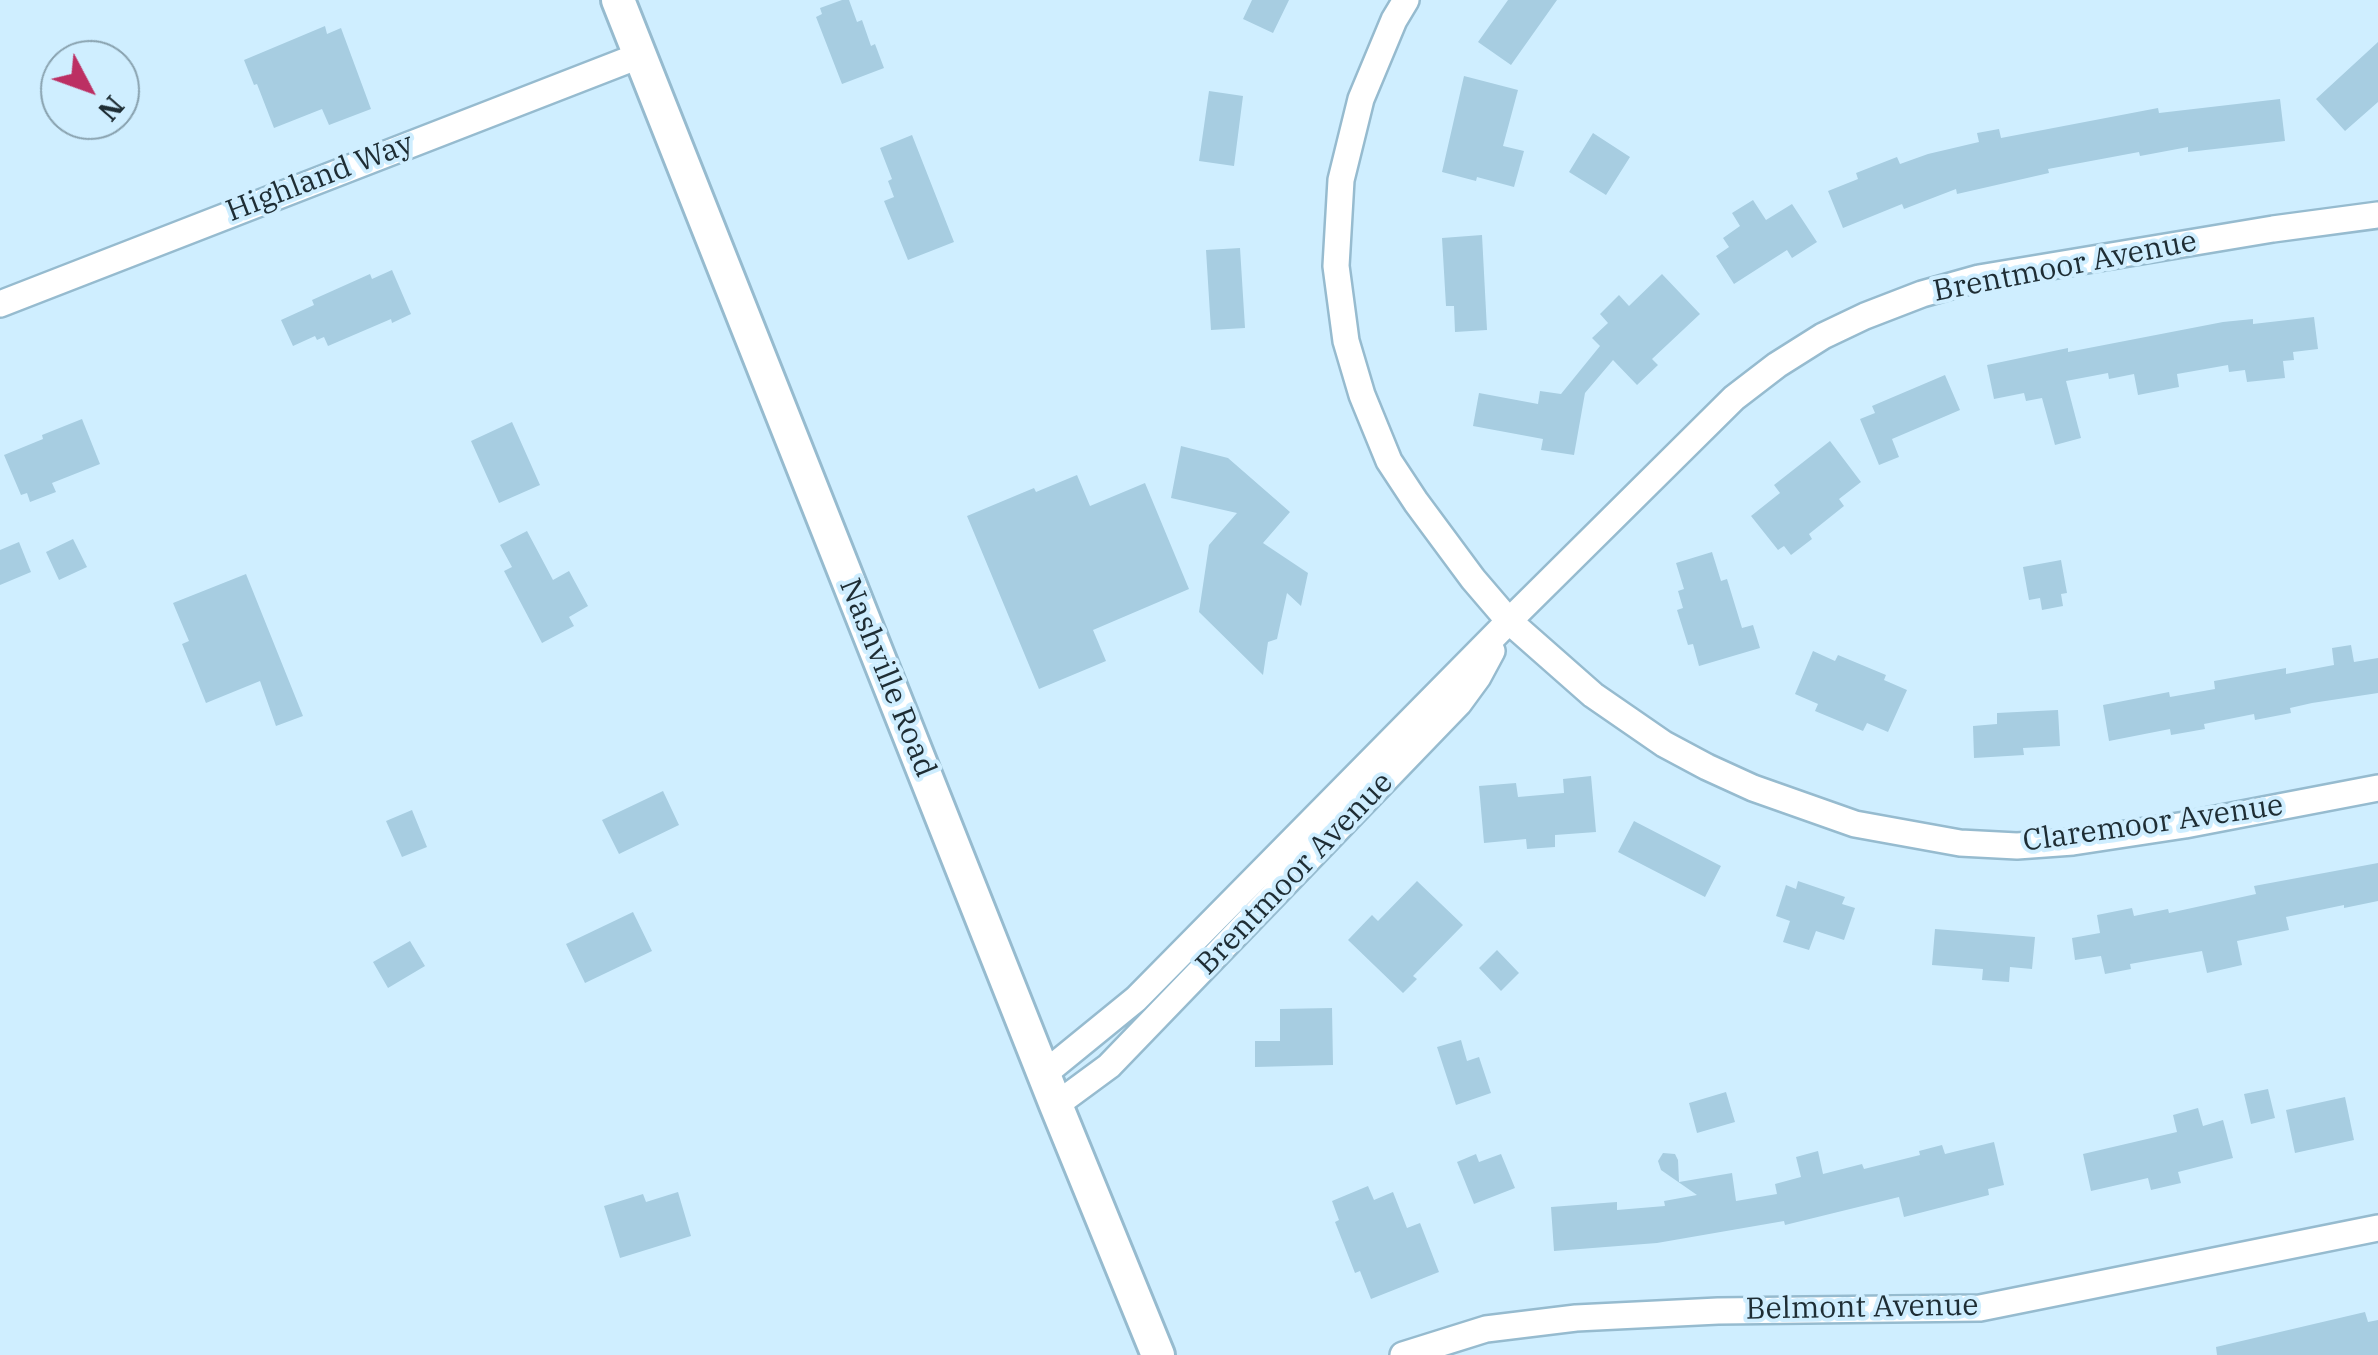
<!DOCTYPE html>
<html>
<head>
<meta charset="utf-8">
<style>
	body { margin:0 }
	#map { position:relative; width:2378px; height:1355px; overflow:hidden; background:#cfeeff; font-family:"IBM Plex Serif",serif }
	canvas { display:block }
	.north { position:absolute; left:40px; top:40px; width:100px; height:100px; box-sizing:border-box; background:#cfeeff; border:2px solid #88a1ae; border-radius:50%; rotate:131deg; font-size:28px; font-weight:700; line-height:40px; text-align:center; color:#1e2d34 }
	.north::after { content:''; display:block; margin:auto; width:35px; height:45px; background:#bc2f63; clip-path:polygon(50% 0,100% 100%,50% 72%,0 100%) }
</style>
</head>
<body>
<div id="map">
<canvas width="2378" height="1355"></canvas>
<div class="north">N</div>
</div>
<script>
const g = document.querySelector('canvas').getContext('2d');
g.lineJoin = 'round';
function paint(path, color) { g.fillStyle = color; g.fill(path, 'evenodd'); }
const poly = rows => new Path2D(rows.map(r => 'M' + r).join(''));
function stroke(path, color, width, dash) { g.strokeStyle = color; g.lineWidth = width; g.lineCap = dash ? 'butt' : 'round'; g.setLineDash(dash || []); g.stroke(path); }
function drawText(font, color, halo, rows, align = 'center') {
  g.font = font + ' "IBM Plex Serif",serif'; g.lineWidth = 8; g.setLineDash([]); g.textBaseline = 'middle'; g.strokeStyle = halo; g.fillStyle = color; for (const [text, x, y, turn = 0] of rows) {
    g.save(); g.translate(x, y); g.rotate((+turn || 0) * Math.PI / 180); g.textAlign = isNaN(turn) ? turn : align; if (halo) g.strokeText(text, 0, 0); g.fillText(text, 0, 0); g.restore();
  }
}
const building = poly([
	[842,0,849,0,857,22,862,20,871,46,875,44,884,68,842,84,816,17,822,14,820,8],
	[1252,0,1289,0,1273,33,1243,19],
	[1508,0,1557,0,1511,65,1478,42],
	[325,26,327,34,341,28,371,109,329,125,322,109,274,128,257,84,254,85,244,60],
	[2378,42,2378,102,2345,131,2316,99],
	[1464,76,1518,90,1503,146,1524,151,1514,187,1477,177,1476,181,1442,172],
	[1209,91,1243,96,1234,166,1199,161],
	[2280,99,2285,141,2188,152,2188,147,2140,156,2139,152,2048,169,2049,173,1957,194,1956,189,1904,209,1902,204,1843,228,1828,191,1858,179,1856,173,1897,157,1900,164,1928,154,1979,142,1977,133,1999,129,2001,138,2158,108,2159,113],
	[1593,133,1630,157,1606,195,1569,172],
	[912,135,954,242,908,260,884,201,894,197,888,181,892,179,880,148],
	[1753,200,1766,220,1792,204,1817,242,1792,258,1787,250,1734,284,1716,256,1729,247,1723,238,1740,226,1732,213],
	[1482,235,1487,330,1455,332,1454,306,1446,306,1442,238],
	[1240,248,1245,328,1211,330,1206,250],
	[392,270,411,314,392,323,391,319,328,346,324,337,317,340,315,336,293,346,281,320,314,305,312,300,370,274,372,279],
	[1662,274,1700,314,1652,359,1658,365,1637,385,1613,360,1585,393,1574,455,1541,450,1543,439,1473,426,1479,393,1538,404,1540,391,1561,394,1600,346,1592,338,1608,323,1600,314,1619,295,1629,306],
	[2314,317,2318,349,2293,352,2294,360,2283,361,2285,378,2247,382,2245,370,2229,372,2228,365,2177,374,2179,387,2138,395,2134,374,2109,379,2108,373,2066,381,2081,438,2055,445,2042,398,2026,401,2024,393,1994,399,1987,365,2068,348,2068,352,2223,322,2253,319,2253,324],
	[1945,375,1960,410,1892,439,1899,457,1879,465,1860,419,1875,413,1872,406],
	[82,419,100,464,52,483,56,492,30,502,27,493,21,495,4,455,43,439,42,435],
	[512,422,540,485,499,503,471,441],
	[1830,441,1861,482,1839,499,1844,506,1809,534,1812,539,1791,555,1784,546,1778,550,1751,516,1780,493,1774,485],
	[1181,446,1228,458,1290,512,1263,543,1308,573,1301,606,1287,593,1277,639,1268,642,1263,675,1199,612,1209,545,1237,513,1171,498],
	[1077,475,1090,506,1145,483,1189,589,1093,630,1106,661,1039,689,967,516,1034,488,1036,492],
	[527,531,553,580,569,571,588,606,569,617,574,626,542,643,504,571,512,567,500,545],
	[73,539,87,567,59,580,46,552],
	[19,542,31,572,0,585,0,550],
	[1712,552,1721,581,1727,579,1742,628,1753,625,1760,648,1699,666,1693,644,1688,645,1677,610,1683,608,1678,591,1684,589,1676,563],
	[2061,560,2067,593,2061,594,2063,606,2042,610,2040,598,2029,600,2023,567],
	[246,574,303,716,276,726,260,681,206,703,182,644,189,641,173,603],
	[2351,645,2354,662,2378,658,2378,693,2312,703,2290,708,2291,713,2255,720,2254,714,2204,724,2205,729,2171,735,2170,729,2109,741,2103,705,2169,692,2170,697,2215,689,2214,681,2286,668,2286,674,2334,665,2332,648],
	[1813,651,1835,661,1838,655,1886,675,1884,680,1907,690,1888,732,1867,723,1863,731,1815,711,1818,704,1795,694],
	[2058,710,2060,746,2023,748,2024,755,1974,758,1973,726,1997,724,1997,713],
	[1591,776,1596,832,1555,835,1555,847,1527,849,1526,839,1484,843,1479,786,1516,783,1518,797,1564,793,1563,779],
	[663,791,679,825,619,854,602,820],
	[412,810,427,847,402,857,386,821],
	[1634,821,1721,866,1705,897,1618,852],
	[2378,863,2378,901,2344,908,2344,905,2286,917,2289,930,2237,941,2242,965,2207,973,2202,951,2130,964,2131,969,2105,974,2101,956,2075,960,2072,938,2100,933,2097,915,2132,908,2134,916,2168,909,2169,913,2256,894,2254,886],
	[1417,881,1463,925,1413,976,1417,979,1403,993,1348,940,1372,915,1378,921],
	[1798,881,1845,897,1842,904,1855,908,1844,940,1816,931,1809,950,1783,942,1790,921,1776,916,1786,885,1796,889],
	[633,912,652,951,585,983,566,944],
	[1935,929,2035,937,2032,969,2010,967,2009,982,1982,980,1983,969,1932,965],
	[410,941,425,966,388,988,373,962],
	[1497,950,1519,973,1501,991,1479,968],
	[1332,1008,1333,1065,1255,1067,1255,1041,1280,1041,1280,1009],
	[1461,1040,1467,1061,1479,1057,1491,1093,1456,1105,1437,1047],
	[2268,1089,2275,1118,2251,1124,2244,1094],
	[1726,1092,1735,1122,1697,1133,1689,1103],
	[2345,1097,2354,1140,2295,1153,2286,1110],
	[2198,1108,2203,1126,2223,1120,2233,1158,2178,1172,2181,1183,2151,1190,2148,1178,2091,1191,2083,1154,2177,1132,2173,1115],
	[1994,1142,2004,1185,1988,1189,1989,1195,1904,1217,1899,1197,1785,1225,1784,1221,1657,1243,1554,1251,1551,1207,1617,1202,1617,1210,1665,1206,1664,1201,1697,1195,1661,1170,1658,1161,1663,1153,1675,1154,1678,1160,1679,1182,1732,1173,1736,1201,1777,1194,1775,1184,1801,1177,1796,1157,1818,1151,1823,1174,1862,1164,1864,1169,1920,1155,1919,1151,1942,1145,1945,1154],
	[1476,1154,1479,1162,1501,1154,1515,1188,1474,1204,1457,1162],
	[1368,1186,1374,1200,1393,1192,1407,1228,1420,1223,1439,1272,1371,1299,1360,1271,1355,1273,1335,1222,1339,1220,1332,1201],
	[678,1192,691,1236,620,1258,604,1206,643,1194,646,1202],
	[2365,1312,2368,1322,2378,1320,2378,1355,2217,1355,2216,1347]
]);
const minor = poly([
	[1406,0,1394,20,1361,99,1341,180,1336,266,1346,341,1362,395,1389,461,1416,502,1473,579,1509,621,1593,695,1664,744,1707,767,1753,788,1855,824,1960,843,2017,846,2073,842,2185,825,2378,788],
	[0,304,641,55],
	[1044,1074,1136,999,1509,621,1734,398,1777,365,1823,336,1865,316,1922,294,1979,278,2273,229,2378,215],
	[1056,1105,1109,1066,1459,703,1478,677,1492,651],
	[1403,1355,1486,1329,1576,1318,1718,1311,1980,1308,2378,1228]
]);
const major = poly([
	[618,0,1056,1105,1158,1355]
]);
const streetNames = [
	["Highland Way",320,178,-21],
	["Brentmoor Avenue",2065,267,-11],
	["Nashville Road",887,678,68],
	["Claremoor Avenue",2153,824,-8],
	["Brentmoor Avenue",1295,874,-46],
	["Belmont Avenue",1862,1308,-1]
];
paint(building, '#a7cde1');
stroke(minor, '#96bbcf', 30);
stroke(major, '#96bbcf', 38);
stroke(minor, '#fff', 25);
stroke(major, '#fff', 32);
drawText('30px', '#1e2d34', '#cfeeff', streetNames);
</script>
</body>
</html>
